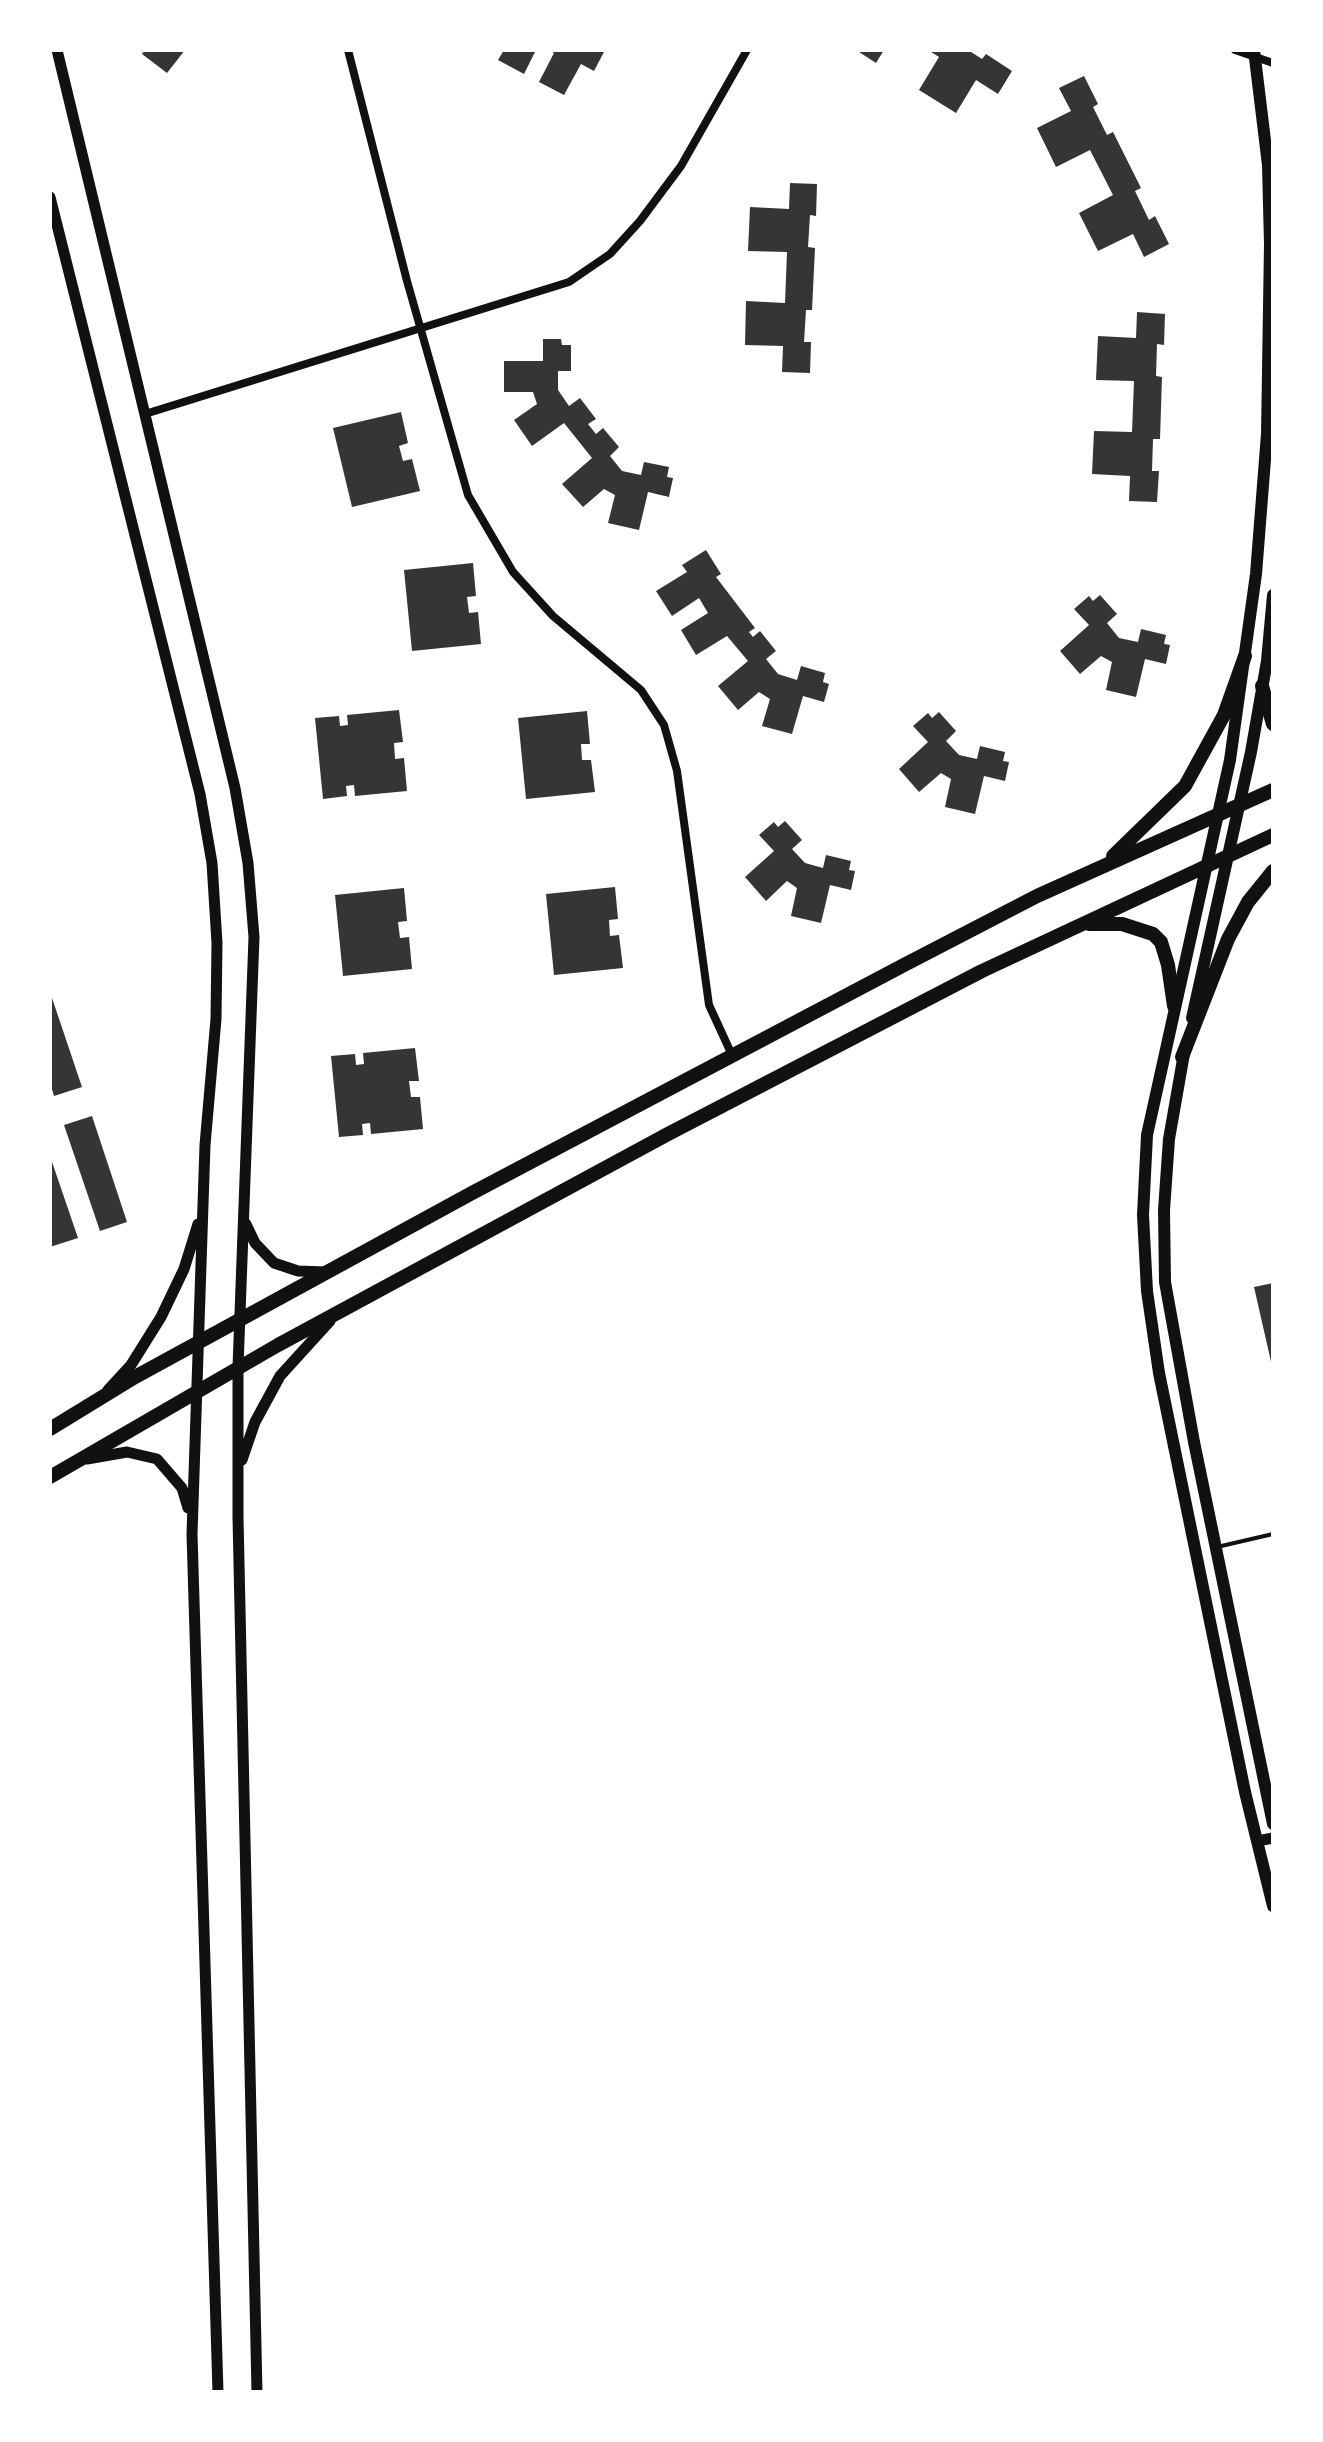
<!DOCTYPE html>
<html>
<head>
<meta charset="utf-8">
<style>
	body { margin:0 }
	#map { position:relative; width:1323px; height:2442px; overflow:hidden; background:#fff; font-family:"Fira Sans Condensed",sans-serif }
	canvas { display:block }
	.frame { position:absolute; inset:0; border:52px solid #fff; pointer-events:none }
</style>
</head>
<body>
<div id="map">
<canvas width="1323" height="2442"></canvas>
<div class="frame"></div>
</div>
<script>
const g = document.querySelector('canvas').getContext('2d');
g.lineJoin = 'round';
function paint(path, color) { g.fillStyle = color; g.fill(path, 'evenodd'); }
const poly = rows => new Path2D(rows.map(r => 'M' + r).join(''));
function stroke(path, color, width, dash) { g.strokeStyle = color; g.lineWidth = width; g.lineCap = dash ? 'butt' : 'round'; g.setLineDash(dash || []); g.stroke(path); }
const building = poly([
	[145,50,185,50,167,73,142,54],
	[504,50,536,50,524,74,498,60],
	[549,50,605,50,594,71,581,64,564,95,539,82,554,53],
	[856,50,884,50,876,63],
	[928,50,968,50,982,59,986,54,1012,71,998,94,976,80,956,113,919,90,939,57],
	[1084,76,1098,104,1093,107,1107,135,1113,132,1141,188,1135,191,1149,220,1155,216,1169,244,1144,257,1133,234,1098,251,1079,213,1113,195,1090,150,1056,167,1037,128,1071,111,1059,88],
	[790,183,817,184,816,216,810,215,808,247,815,248,812,310,806,310,804,342,811,342,810,373,782,372,783,346,745,345,746,301,785,303,787,252,748,251,750,207,789,209],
	[1137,312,1165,314,1164,345,1157,344,1156,376,1162,377,1160,439,1153,439,1152,471,1159,471,1157,502,1129,501,1130,476,1092,474,1094,431,1132,432,1134,381,1096,380,1098,336,1136,338],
	[543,339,561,339,562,345,571,345,571,371,558,371,558,390,569,406,580,398,596,419,588,424,596,434,603,428,619,447,610,456,622,471,641,475,644,462,669,467,667,477,673,478,669,497,648,492,639,530,608,523,615,495,604,489,583,507,562,484,592,458,564,423,532,446,514,420,537,404,533,392,504,392,504,361,543,361],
	[401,412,408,443,399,446,403,461,412,459,420,491,352,507,333,428],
	[706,550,721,574,716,577,755,628,749,632,753,637,760,631,776,651,766,659,778,674,797,680,801,666,825,673,823,682,829,684,824,702,803,696,792,734,762,726,770,699,759,692,738,710,718,686,748,661,727,636,696,655,681,630,708,613,699,598,672,616,656,591,687,572,682,565],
	[473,563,476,596,467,597,469,613,478,612,481,644,412,651,404,570],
	[1100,595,1117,614,1107,623,1119,638,1138,642,1141,629,1166,635,1164,644,1170,645,1166,664,1145,659,1136,697,1106,690,1112,662,1101,656,1080,674,1060,651,1089,625,1074,609,1089,596,1093,601],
	[399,710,403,742,394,743,395,759,404,758,407,791,355,796,354,785,346,786,347,796,323,799,315,718,339,716,340,726,348,725,347,715],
	[587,711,590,744,581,744,582,760,591,760,595,792,526,799,518,718],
	[939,712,956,731,946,741,959,755,977,759,980,746,1005,752,1003,761,1009,762,1005,781,984,776,975,814,945,807,951,779,941,773,919,792,899,769,928,742,913,726,928,713,932,718],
	[785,821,802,840,792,849,805,863,823,868,826,855,851,861,849,870,855,871,851,890,830,885,821,923,791,916,797,888,787,881,766,901,745,877,774,851,759,835,774,822,778,827],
	[615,887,618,919,609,920,610,936,619,935,623,968,554,975,546,894],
	[404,888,407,921,398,922,400,938,409,937,412,969,343,976,335,895],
	[50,992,82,1087,54,1096,50,1082],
	[415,1048,419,1081,409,1081,411,1097,420,1097,423,1129,371,1134,370,1123,362,1124,363,1135,339,1137,331,1056,355,1054,356,1065,364,1064,363,1053],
	[92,1116,127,1222,100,1231,64,1125],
	[50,1156,78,1238,50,1247],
	[1273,1283,1273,1366,1272,1366,1254,1287]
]);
const service = poly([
	[1217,1547,1273,1534]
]);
const minor = poly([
	[348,50,407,281,468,495,513,572,553,616,641,690,664,725,677,771,709,1005,732,1055],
	[1235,50,1273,63],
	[145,414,569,282,610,254,640,221,681,166,747,50]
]);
const tertiary = poly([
	[57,50,235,788,248,863,254,937,238,1367,238,1517,257,2392],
	[50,197,200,794,212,863,217,943,216,1019,205,1145,192,1534,218,2392],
	[246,1224,255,1243,274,1263,298,1271,326,1272],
	[108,1390,131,1365,161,1317,184,1269,198,1224],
	[87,1459,127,1452,157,1459,182,1488,188,1508],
	[242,1460,255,1422,280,1376,330,1321],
	[1257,1841,1273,1838]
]);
const secondary = poly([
	[1254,50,1268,165,1270,244,1267,434,1256,574,1230,760,1147,1135,1143,1215,1147,1291,1159,1373,1245,1792,1273,1906],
	[1192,1018,1251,752,1267,661,1273,595],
	[1185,1048,1169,1139,1164,1210,1165,1282,1194,1442,1273,1824]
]);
const primary = poly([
	[1262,686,1273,724],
	[1113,856,1185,786,1224,715,1245,656],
	[1089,924,1122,924,1153,934,1161,942,1168,965,1174,1006],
	[1182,1057,1228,939,1248,902,1273,871],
	[50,1429,135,1377,472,1193,904,965,1037,896,1273,790],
	[50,1477,278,1345,668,1134,982,971,1273,835]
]);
paint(building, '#353535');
stroke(service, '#111', 4);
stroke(minor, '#111', 8);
stroke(tertiary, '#111', 11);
stroke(secondary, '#111', 12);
stroke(primary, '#111', 14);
</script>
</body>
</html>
